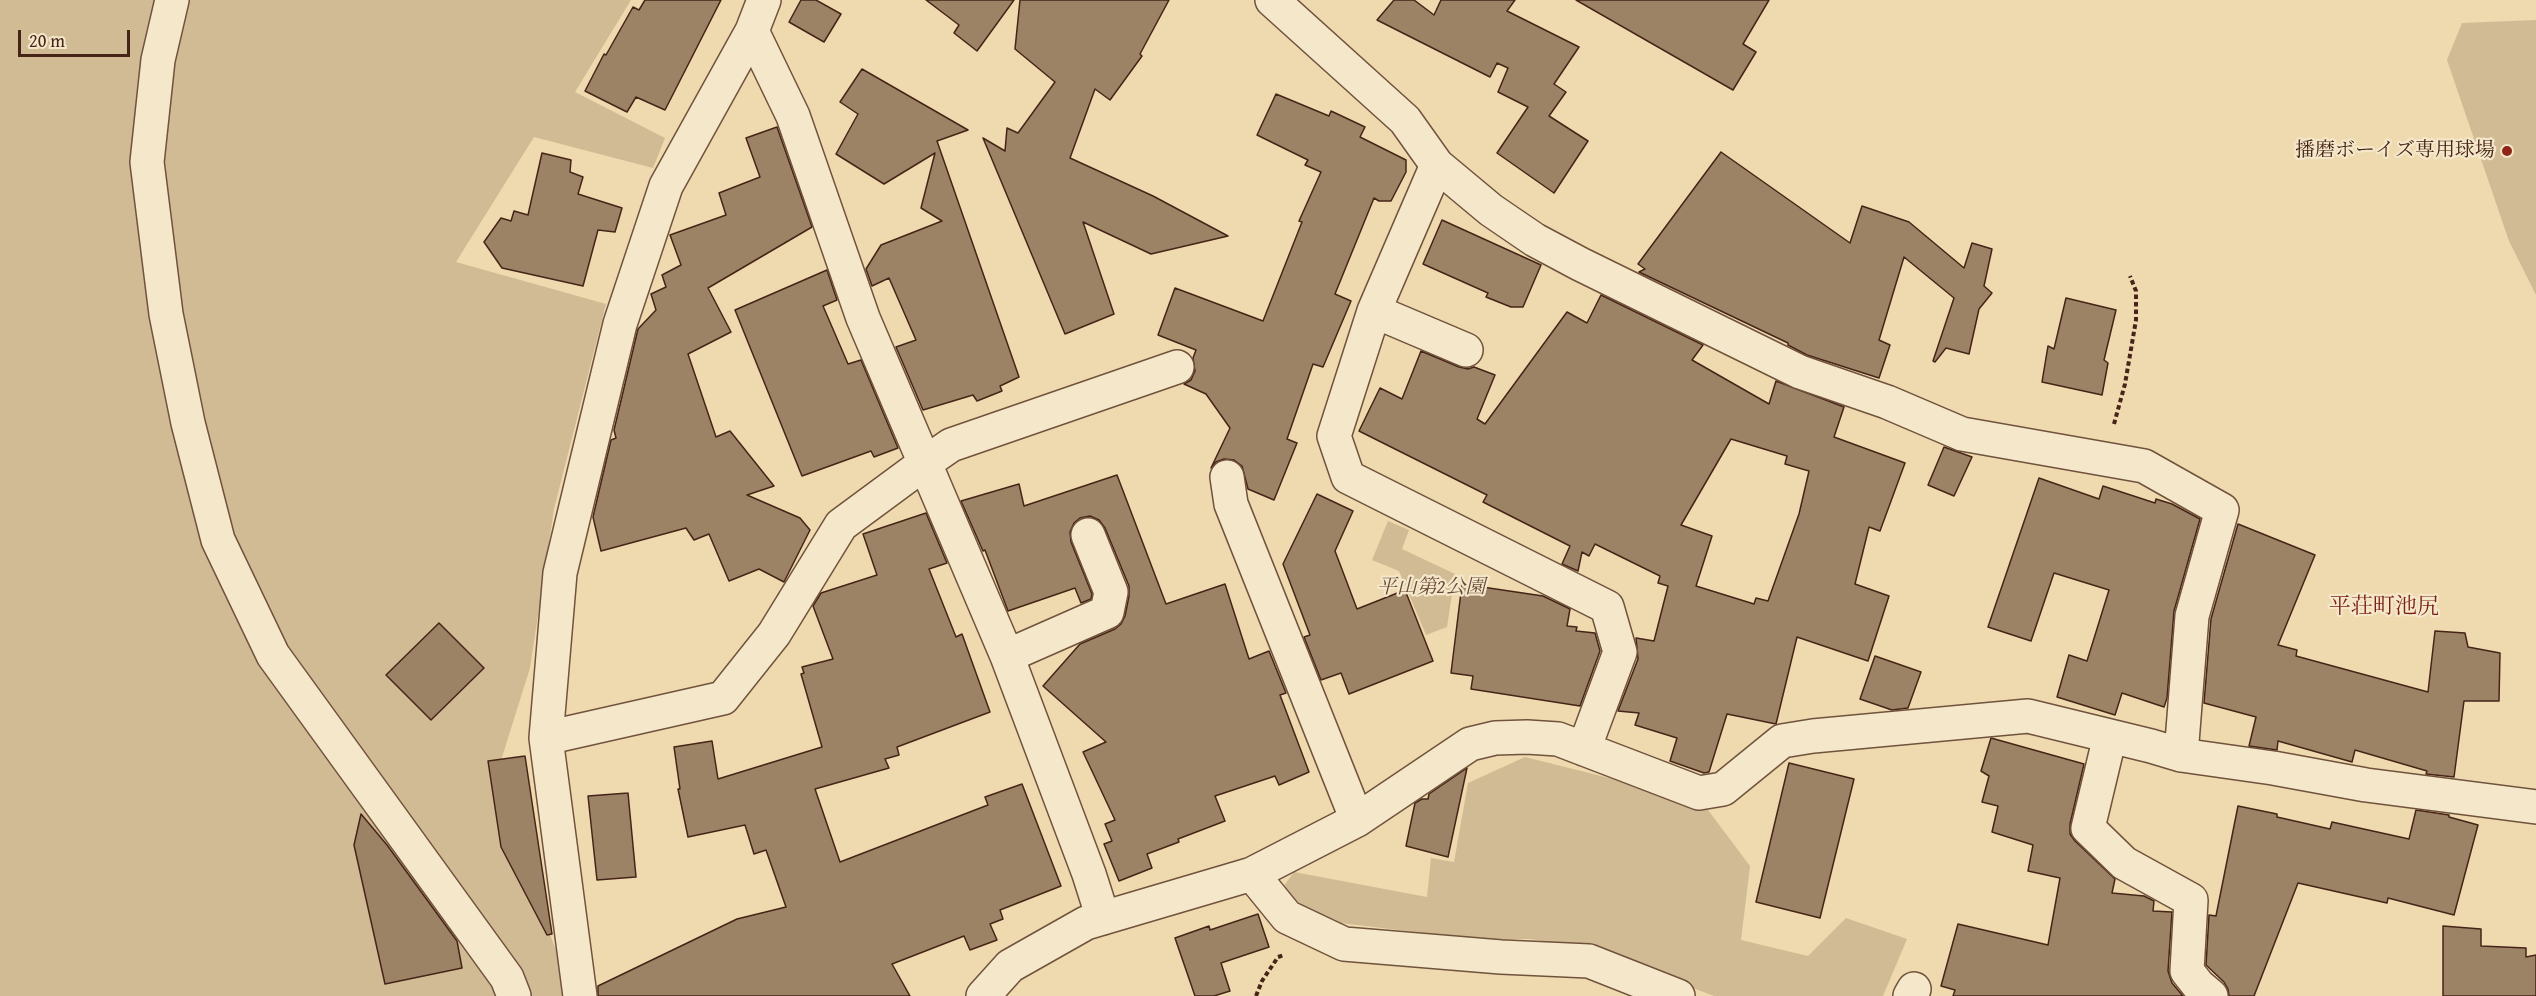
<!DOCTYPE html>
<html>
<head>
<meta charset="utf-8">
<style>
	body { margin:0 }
	#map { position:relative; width:2536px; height:996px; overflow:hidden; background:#eedaae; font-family:"Gentium Book Plus",serif }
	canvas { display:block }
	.scale { position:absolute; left:18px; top:30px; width:112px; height:27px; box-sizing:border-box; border:3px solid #462417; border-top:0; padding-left:8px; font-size:18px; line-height:21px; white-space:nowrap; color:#462417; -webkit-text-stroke:4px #f4e7ca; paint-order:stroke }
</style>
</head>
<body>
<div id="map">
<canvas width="2536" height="996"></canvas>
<div class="scale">20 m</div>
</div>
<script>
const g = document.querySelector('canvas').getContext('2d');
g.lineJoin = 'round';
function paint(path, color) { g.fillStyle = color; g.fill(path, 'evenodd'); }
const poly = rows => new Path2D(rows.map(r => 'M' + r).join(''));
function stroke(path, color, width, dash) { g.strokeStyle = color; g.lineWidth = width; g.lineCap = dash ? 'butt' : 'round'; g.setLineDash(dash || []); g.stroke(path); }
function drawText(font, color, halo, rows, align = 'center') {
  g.font = font + ' "Gentium Book Plus","Noto Serif JP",serif'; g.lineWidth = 4.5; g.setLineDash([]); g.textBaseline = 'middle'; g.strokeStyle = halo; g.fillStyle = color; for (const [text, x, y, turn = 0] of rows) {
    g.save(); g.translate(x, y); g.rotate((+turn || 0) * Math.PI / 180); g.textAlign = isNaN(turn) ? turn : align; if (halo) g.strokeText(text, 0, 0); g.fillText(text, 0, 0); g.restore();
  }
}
const green = poly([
	[0,0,631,0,575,92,665,138,653,168,534,137,456,262,606,304,554,509,530,668,493,786,556,950,566,996,0,996],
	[2536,20,2536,295,2509,241,2447,60,2462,23],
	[1388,521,1409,530,1402,549,1455,574,1447,627,1426,635,1399,571,1372,560],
	[1525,757,1609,778,1708,810,1750,866,1741,940,1808,956,1846,918,1907,939,1883,996,1714,996,1593,950,1531,939,1474,939,1315,920,1283,887,1294,872,1427,897,1431,858,1454,862,1468,783]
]);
const building = poly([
	[645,0,721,0,665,110,636,97,627,112,585,91,604,54,606,55,633,7,639,10,645,0],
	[801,0,816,0,841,14,824,42,789,22,801,0],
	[926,0,1014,0,977,51,954,33,959,25,926,0],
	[1020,0,1169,0,1140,54,1142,56,1110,100,1095,89,1070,158,1153,196,1228,236,1151,254,1083,222,1114,314,1065,334,983,138,1005,151,1007,128,1018,133,1055,82,1015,49,1020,0],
	[1394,0,1414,0,1434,15,1441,0,1515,0,1507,11,1579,47,1554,84,1566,92,1549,116,1588,141,1554,193,1497,153,1528,107,1498,92,1508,68,1497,63,1490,77,1377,20,1394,0],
	[1576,0,1769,0,1743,44,1756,52,1733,90,1576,0],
	[862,69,968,130,937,141,1019,377,1000,386,1002,391,977,401,973,395,923,410,896,347,916,340,889,278,872,286,866,269,881,245,942,221,921,208,935,153,884,184,836,154,858,114,840,102,862,69],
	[1276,94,1329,116,1331,111,1365,127,1360,137,1406,160,1406,172,1391,201,1379,201,1374,198,1335,294,1351,301,1323,367,1313,364,1287,439,1297,443,1274,500,1248,489,1242,466,1234,460,1224,459,1216,462,1211,468,1230,428,1206,394,1184,384,1191,380,1195,371,1193,358,1196,350,1158,335,1175,288,1263,321,1302,222,1299,221,1321,172,1305,165,1308,160,1257,135,1276,94],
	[777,127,812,227,708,288,731,332,688,354,716,437,730,431,774,486,747,495,800,518,810,530,784,582,759,569,729,581,709,534,694,540,686,528,601,551,593,517,611,440,616,438,614,430,638,329,656,310,651,294,666,287,662,275,681,265,670,235,726,215,719,193,760,177,746,138,777,127],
	[1721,152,1850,243,1862,206,1909,222,1964,268,1972,243,1992,249,1984,286,1992,293,1979,309,1969,354,1946,348,1935,362,1933,361,1954,298,1904,257,1879,340,1890,345,1879,378,1807,355,1788,345,1788,343,1639,272,1645,269,1638,264,1721,152],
	[542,153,571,160,570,172,583,177,578,194,622,208,615,232,598,230,583,286,502,268,484,242,501,218,511,221,514,211,528,215,542,153],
	[1442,220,1541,265,1523,307,1511,307,1486,297,1488,293,1423,264,1442,220],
	[827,270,837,300,823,306,848,364,861,360,898,448,874,457,871,451,802,476,735,310,827,270],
	[1601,295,1703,345,1692,360,1769,404,1776,381,1844,407,1834,437,1905,463,1880,531,1869,527,1855,584,1889,596,1868,661,1797,637,1776,724,1727,714,1709,772,1704,773,1670,761,1677,738,1635,725,1639,713,1618,711,1638,659,1636,638,1654,641,1668,586,1658,583,1660,576,1595,544,1589,556,1582,552,1578,571,1562,564,1570,546,1483,502,1487,495,1359,431,1380,388,1402,399,1421,351,1459,367,1468,369,1474,367,1495,375,1477,419,1485,424,1567,312,1587,323,1601,295],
	[1731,439,1787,456,1785,464,1809,471,1799,514,1768,601,1756,598,1754,604,1696,586,1712,536,1681,525,1731,439],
	[2066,298,2116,310,2104,360,2108,363,2102,395,2042,382,2048,346,2054,349,2066,298],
	[1944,447,1972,457,1954,496,1928,485,1944,447],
	[1117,475,1166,604,1225,584,1249,659,1269,651,1286,693,1280,695,1309,772,1279,785,1275,776,1215,796,1225,821,1178,839,1179,842,1147,854,1152,868,1119,881,1104,844,1112,841,1105,824,1115,820,1083,752,1106,742,1043,686,1080,644,1115,629,1121,624,1125,616,1129,596,1129,586,1105,528,1099,520,1090,516,1080,518,1074,523,1070,532,1071,542,1092,594,1091,599,1081,603,1075,588,1008,611,985,550,983,551,961,501,1019,484,1024,506,1117,475],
	[2039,478,2099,499,2103,486,2155,503,2156,499,2172,504,2200,519,2174,611,2167,698,2164,707,2122,693,2115,715,2057,697,2069,655,2087,661,2109,590,2054,573,2031,641,1988,627,2039,478],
	[1317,494,1353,511,1335,551,1357,609,1405,590,1433,661,1349,694,1341,673,1321,680,1304,637,1310,635,1283,564,1317,494],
	[926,513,947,563,929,569,956,637,962,634,990,712,897,747,899,755,885,759,889,768,815,789,840,862,988,805,985,797,1022,784,1061,886,1000,910,1003,919,990,924,997,940,970,950,964,936,892,964,910,996,598,996,598,986,737,919,786,907,766,850,754,854,745,825,688,837,678,789,680,789,674,747,712,741,718,779,822,747,801,674,804,673,802,667,833,659,813,606,821,593,877,575,863,534,926,513],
	[2238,524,2315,555,2278,645,2297,650,2296,656,2428,692,2435,631,2465,633,2468,647,2500,653,2499,701,2464,701,2454,777,2426,774,2427,771,2355,750,2352,762,2278,741,2277,750,2249,746,2256,717,2204,703,2211,619,2238,524],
	[1462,584,1543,596,1570,609,1567,626,1577,627,1576,631,1595,633,1600,651,1580,706,1471,689,1473,676,1451,673,1462,584],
	[439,623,484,668,431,720,386,675,439,623],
	[1875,656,1921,672,1908,708,1892,710,1860,699,1875,656],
	[1991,738,2084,764,2070,824,2070,834,2075,841,2115,879,2112,893,2144,896,2154,901,2153,911,2172,912,2168,971,2172,983,2183,996,1953,996,1955,990,1941,986,1958,924,2048,945,2060,878,2028,871,2033,845,1992,832,1998,806,1982,802,1989,776,1981,771,1991,738],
	[525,756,552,934,547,935,501,847,488,761,525,756],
	[1789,763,1854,779,1820,918,1756,902,1789,763],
	[1467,768,1448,857,1406,846,1415,803,1422,799,1428,799,1429,794,1467,768],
	[628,793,636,877,597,880,588,796,628,793],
	[2238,806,2277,814,2277,817,2330,829,2332,822,2409,839,2416,810,2449,815,2449,817,2478,825,2454,915,2388,898,2387,903,2298,883,2254,996,2229,996,2228,989,2224,982,2206,965,2209,915,2216,916,2238,806],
	[361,814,387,845,457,941,462,968,385,984,354,845,361,814],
	[1258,914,1269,947,1221,963,1230,991,1214,996,1195,996,1175,938,1209,926,1210,930,1258,914],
	[2443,926,2481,929,2481,946,2526,948,2526,957,2536,955,2536,996,2443,996,2443,926]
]);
const path = poly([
	[2114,424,2125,384,2136,320,2136,291,2130,276],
	[1256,996,1262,981,1278,957,1284,955]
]);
const minor = poly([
	[172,0,158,60,147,162,166,314,188,423,218,540,273,655,507,978,514,996],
	[1272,0,1405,120,1437,165,1491,210,1535,240,1580,264,1800,372,1887,402,1962,434,2144,466,2222,510,2192,616,2181,755],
	[752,31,793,116,863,318,1007,656,1089,874,1103,918],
	[1437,165,1374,311,1334,436,1348,477,1607,607,1620,652,1584,749],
	[1374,311,1466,350],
	[1227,477,1231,504,1357,820],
	[1007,656,1107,612,1111,592,1088,535],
	[2110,736,2088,828,2124,863,2191,900,2187,971,2198,985,2211,996],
	[546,738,723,698,774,634,841,525,925,463,951,445,1177,367],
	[1252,874,1287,917,1344,944,1501,957,1589,961,1678,996],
	[580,996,546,738,560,573,620,324,666,186,752,31,764,0],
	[983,996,1010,966,1086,923,1252,874,1357,820,1470,744,1495,738,1527,737,1558,739,1699,793,1723,789,1782,741,1813,736,2028,716,2151,746,2181,755,2273,768,2366,785,2536,807],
	[1910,996,1914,989]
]);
const markers = [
	[2507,151,6,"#8f2418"]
];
const poiNames = [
	["播磨ボーイズ専用球場",2495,151]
];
const parkNames = [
	["平山第2公園",1431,588]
];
const quarterNames = [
	["平荘町池尻",2384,607]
];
paint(green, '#d1bb94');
paint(building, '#9d8366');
stroke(building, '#462417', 1.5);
stroke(minor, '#70523d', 36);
stroke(path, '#462417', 4, [4.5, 3]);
stroke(minor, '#f4e7ca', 33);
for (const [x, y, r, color] of markers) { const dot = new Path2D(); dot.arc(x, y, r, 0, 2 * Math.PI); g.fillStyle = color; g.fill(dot); stroke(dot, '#f4e7ca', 2); }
drawText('20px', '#462417', '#f4e7ca', poiNames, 'right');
drawText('italic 20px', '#694a36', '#f4e7ca', parkNames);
drawText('22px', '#7a1f14', '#f4e7ca', quarterNames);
</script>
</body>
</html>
